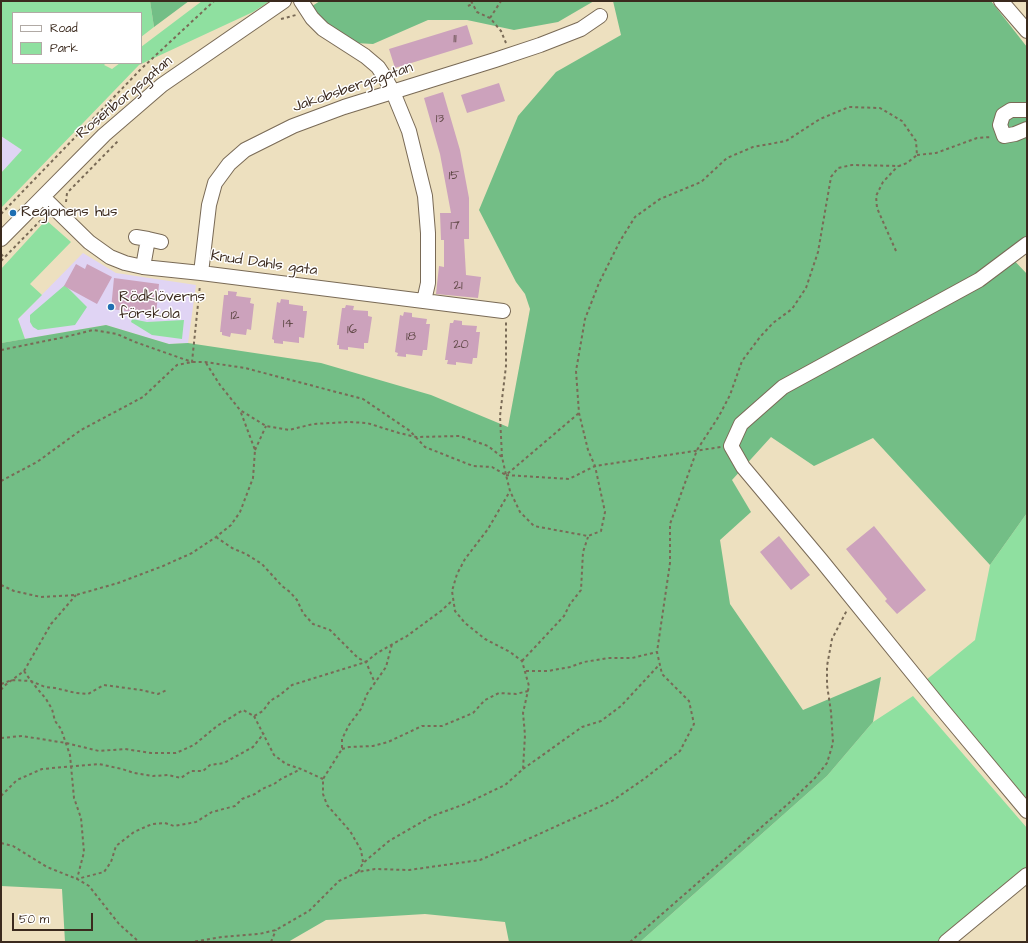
<!DOCTYPE html>
<html>
<head>
<meta charset="utf-8">
<style>
	body { margin:0 }
	#map { position:relative; width:1028px; height:943px; overflow:hidden; background:#ede0bf; font-family:"Architects Daughter",sans-serif }
	canvas { display:block }
	.frame { position:absolute; inset:0; border:2px solid #3b2a1e; pointer-events:none }
	.legend { position:absolute; left:12px; top:12px; width:130px; height:52px; box-sizing:border-box; background:#fff; border:1px solid #b1aaa5; margin:0; padding:5px 7px; list-style:none; font-size:12px; color:#3b2a1e }
	.legend li { display:flex; align-items:center; gap:8px; height:20px }
	.legend b { width:20px; border:1px solid #b1aaa5 }
	.scale { position:absolute; left:12px; top:913px; width:81px; height:18px; box-sizing:border-box; border:2px solid #3b2a1e; border-top:0; padding-left:5px; font-size:12px; line-height:14px; white-space:nowrap; color:#3b2a1e; -webkit-text-stroke:3px #fff; paint-order:stroke }
</style>
</head>
<body>
<div id="map">
<canvas width="1028" height="943"></canvas>
<div class="frame"></div>
<ul class="legend">
<li><b style="height:5px;background:#fff"></b>Road</li>
<li><b style="height:11px;background:#8fe0a0"></b>Park</li>
</ul>
<div class="scale">50 m</div>
</div>
<script>
const g = document.querySelector('canvas').getContext('2d');
g.lineJoin = 'round';
function paint(path, color) { g.fillStyle = color; g.fill(path, 'evenodd'); }
const poly = rows => new Path2D(rows.map(r => 'M' + r).join(''));
function stroke(path, color, width, dash) { g.strokeStyle = color; g.lineWidth = width; g.lineCap = dash ? 'butt' : 'round'; g.setLineDash(dash || []); g.stroke(path); }
function drawText(font, color, halo, rows, align = 'center') {
  g.font = font + ' "Architects Daughter",sans-serif'; g.lineWidth = 3; g.setLineDash([]); g.textBaseline = 'middle'; g.strokeStyle = halo; g.fillStyle = color; for (const [text, x, y, turn = 0] of rows) {
    g.save(); g.translate(x, y); g.rotate((+turn || 0) * Math.PI / 180); g.textAlign = isNaN(turn) ? turn : align; if (halo) g.strokeText(text, 0, 0); g.fillText(text, 0, 0); g.restore();
  }
}
const built = poly([
	[1,136,23,150,1,173],
	[83,253,116,273,196,285,188,343,169,344,106,325,25,339,18,319]
]);
const green = poly([
	[1,1,150,1,154,27,141,37,141,13,13,13,13,63,106,63,104,65,112,69,120,63,141,63,141,47,202,1,270,1,253,12,139,65,1,208,1,173,22,150,1,136],
	[46,220,71,242,30,284,42,295,18,319,25,339,1,343,1,269],
	[65,285,87,307,75,325,38,330,33,327,30,322,30,315],
	[132,319,147,322,184,320,182,339,152,335,131,322],
	[1027,513,1027,799,926,680,975,640,990,565],
	[913,696,1027,828,1027,875,946,942,640,942,827,776,873,722]
]);
const forest = poly([
	[150,1,189,1,154,27],
	[320,1,594,1,558,22,514,30,467,20,428,20,373,44,355,43,328,26,309,8],
	[613,1,991,1,1027,47,1027,239,1009,255,1027,274,1027,513,990,565,873,438,814,466,771,437,732,480,751,512,720,540,730,604,803,710,881,677,873,722,827,776,640,942,509,942,505,922,425,914,326,920,288,942,65,942,62,889,1,886,1,343,106,325,169,344,188,343,321,363,431,395,508,427,530,309,525,294,516,282,479,210,518,116,556,72,621,35]
]);
const building = poly([
	[467,25,473,44,395,68,389,49],
	[499,83,505,101,467,113,461,95],
	[443,92,460,150,469,198,469,239,464,239,466,275,481,277,478,298,436,294,439,266,444,267,444,240,441,240,440,213,451,213,440,154,424,98],
	[76,264,85,269,87,264,112,277,97,304,64,286],
	[114,278,159,284,156,315,111,309],
	[228,291,237,292,236,296,251,298,250,303,254,304,251,330,247,329,246,335,231,333,230,337,222,335,222,332,220,332,224,295,228,295],
	[281,299,289,300,289,304,303,306,303,311,307,311,304,338,299,337,299,343,283,341,283,344,274,343,274,340,272,339,277,302,280,303],
	[346,305,354,306,353,310,368,311,368,316,372,317,368,343,364,343,364,349,348,347,348,350,339,349,339,345,337,345,342,308,345,308],
	[404,312,412,313,412,317,427,319,426,324,430,324,427,350,423,350,422,356,406,354,406,357,397,356,398,353,395,352,400,315,403,316],
	[454,320,462,321,462,325,477,326,476,332,480,332,477,358,473,358,472,364,456,362,456,365,447,364,448,360,445,360,450,323,453,323],
	[874,526,926,590,897,614,885,601,887,599,846,549],
	[779,536,810,575,791,590,760,552]
]);
const path = poly([
	[471,1,477,12,490,18,501,31,506,43],
	[468,6,472,4],
	[490,18,501,1],
	[281,19,296,15],
	[917,155,936,153,977,138,991,137],
	[66,202,67,193,118,141],
	[1,214,141,69,214,1],
	[896,251,877,208,876,196,883,182,898,166],
	[1,254,4,257],
	[1,261,40,221,49,219],
	[1,350,65,337,93,330,117,334,135,342,192,362,200,285],
	[206,363,220,385,240,410,266,426,289,430,313,424,348,422,367,423,399,433,416,437,460,436,488,446,502,457,506,475,579,413],
	[255,450,266,426],
	[502,457,500,416,506,366,506,322],
	[506,475,569,479,595,466,721,447],
	[1,481,37,462,81,430,143,397,177,365,192,362,205,362,245,368,363,399,410,431,425,447,473,466,492,467,506,475,510,491,520,512,534,526,588,536,601,531,605,512,595,466,588,450,579,413,576,371,585,319,599,283,620,241,635,217,660,199,701,182,727,158,753,147,786,141,820,119,849,107,880,108,902,121,916,141,917,155,907,163,899,166,852,165,838,168,831,177,818,252,806,288,792,309,773,323,760,337,742,361,730,395,719,416,697,450,670,524,670,563,657,652,662,674,689,701,694,724,680,751,644,779,612,801,517,844,480,860,409,870,375,869,358,872,339,881,309,911,276,930,259,934,222,937,192,942],
	[216,537,232,548,246,554,262,564,282,586,290,592,297,600,303,613,313,624,330,630,358,658,366,662,375,683],
	[1,585,14,591,41,597,76,595,118,583,163,566,192,553,216,537,231,525,240,512,253,478,255,450,240,410],
	[522,661,564,616,570,604,581,590,583,552,588,537],
	[24,671,31,681,46,699,52,709,55,721,61,729,70,755,74,798,81,818,84,852,77,879,104,872,111,862,116,846,134,832,152,824,165,823,174,826,196,822,212,812,235,806,242,799,255,794,262,789,274,784,281,779,301,769],
	[526,671,548,671,570,667,584,662,608,658,632,658,657,652],
	[1,684,12,680,31,681,45,687,55,688,76,693,88,694,104,685,141,690,158,694,167,690],
	[1,690,4,686,24,671,51,624,76,595],
	[254,716,274,755,286,764,301,769,323,779],
	[1,738,22,736,66,743,99,751,125,749,151,753,176,753,194,745,217,726,243,710,254,716,263,711,270,701,280,695,292,685,366,662,377,653,407,636,441,611,453,600],
	[342,749,349,747,373,746,388,742,422,726,442,726,473,713,485,700,499,693,516,694,528,691],
	[523,769,582,727,601,721,621,706,659,665],
	[1,796,17,780,42,769,99,764,122,769,134,773,153,776,168,775,181,778,191,771,203,771,210,765,224,763,253,747,264,733],
	[1,843,13,846,47,867,77,879,89,886,119,924,139,942],
	[363,862,361,850,350,831,327,805,323,794,323,779,342,749,342,739,349,725,361,709,367,694,386,667,392,644],
	[358,872,363,863,389,841,432,816,465,804,505,785,523,769,525,735,523,713,529,686,522,661,510,652,485,639,465,623,455,611,452,591,457,574,465,559,488,529,510,491],
	[271,942,276,930],
	[630,942,789,803,815,778,827,763,833,743,831,712,827,685,827,666,832,639,847,610]
]);
const minor = poly([
	[301,1,312,18,323,29,365,56,378,67,384,76,393,92,409,131,425,196,428,233,428,283,424,301],
	[1001,1,1027,31],
	[1027,110,1011,110,1003,115,1000,125,1004,136,1015,134,1027,129],
	[43,197,89,242,110,257,125,263,143,267,201,273,503,311],
	[136,237,148,239,143,267],
	[1,239,104,135,162,85,284,1],
	[148,239,161,242],
	[1027,244,979,280,783,387,741,424,731,446,743,467,821,560,941,708,1027,811],
	[201,273,209,205,215,183,229,164,245,150,293,126,344,107,495,60,540,45,581,29,600,16],
	[946,942,1027,875]
]);
const markers = [
	[13,213,4,"#1f6fb2"],
	[111,307,4,"#1f6fb2"]
];
const numberNames = [
	["11",455,39],
	["13",440,119],
	["15",454,176],
	["17",455,226],
	["21",458,286],
	["12",235,316],
	["14",288,324],
	["16",352,330],
	["18",411,337],
	["20",461,345]
];
const streetNames = [
	["Jakobsbergsgatan",353,88,-19],
	["Rosenborgsgatan",125,98,-40],
	["Knud Dahls gata",264,264,8]
];
const poiNames = [
	["Regionens hus",21,213],
	["Rödklöverns",119,298],
	["förskola",119,315]
];
paint(built, '#e0d4f4');
paint(green, '#8fe0a0');
paint(forest, '#73be86');
paint(building, '#cca2bc');
stroke(minor, '#796a56', 16);
stroke(path, '#796a56', 2, [3, 3]);
stroke(minor, '#fff', 14);
for (const [x, y, r, color] of markers) { const dot = new Path2D(); dot.arc(x, y, r, 0, 2 * Math.PI); g.fillStyle = color; g.fill(dot); stroke(dot, '#fff', 1.5); }
drawText('13px', '#5f4846', null, numberNames);
drawText('15px', '#3b2a1e', '#fff', streetNames);
drawText('15px', '#3b2a1e', '#fff', poiNames, 'left');
</script>
</body>
</html>
